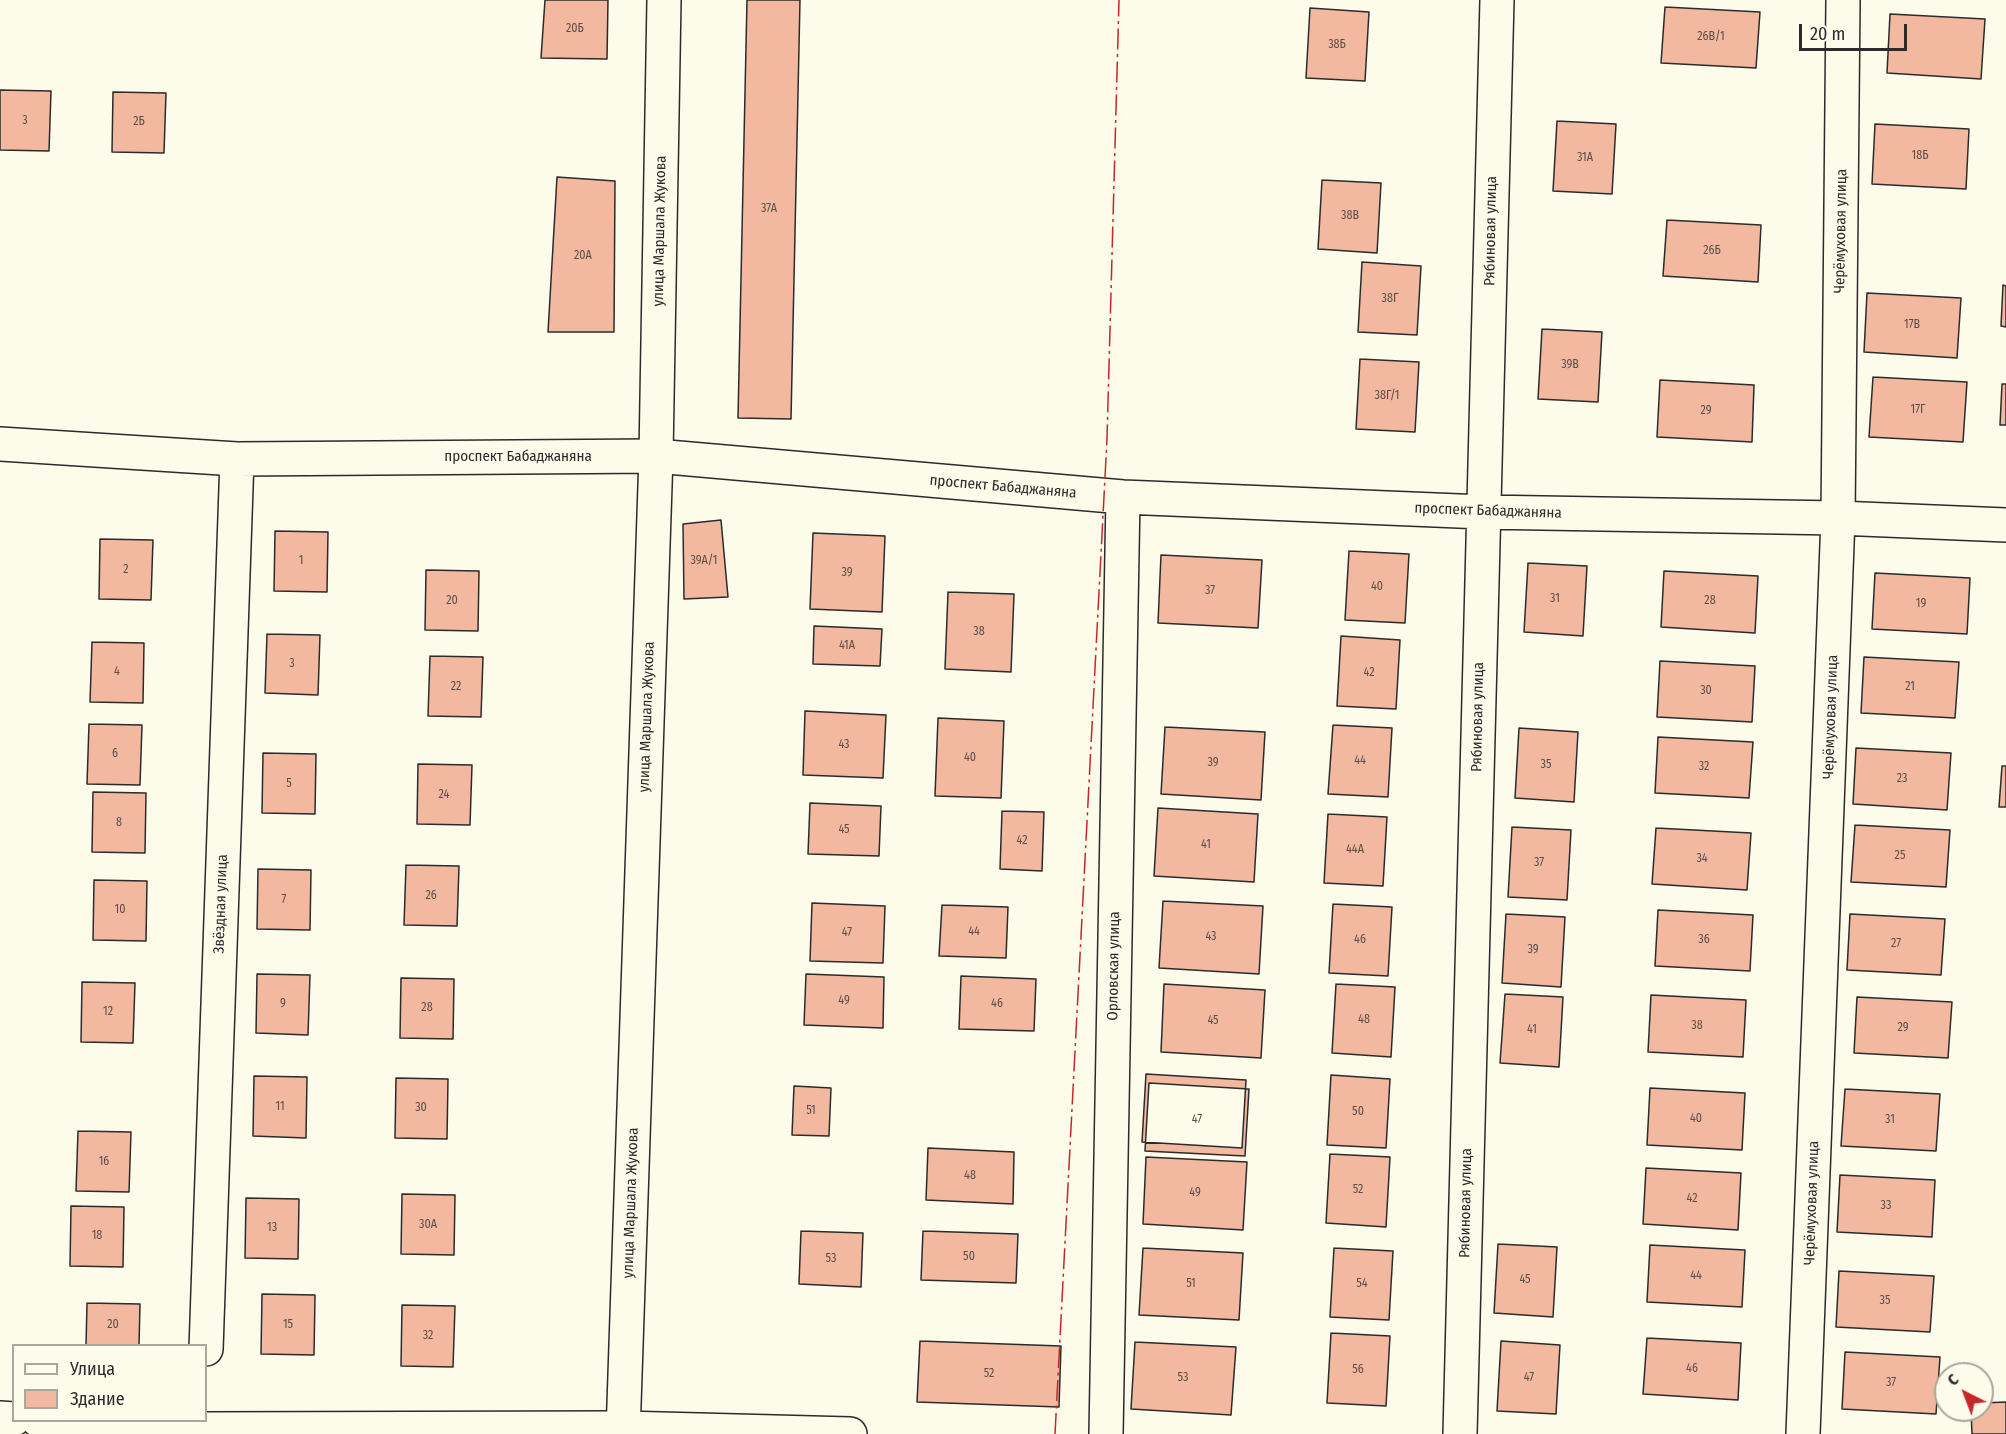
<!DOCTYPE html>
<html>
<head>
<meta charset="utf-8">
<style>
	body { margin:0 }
	#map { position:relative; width:2006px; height:1434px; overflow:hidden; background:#fdfbea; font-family:"Fira Sans Condensed",sans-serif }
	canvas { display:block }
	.legend { position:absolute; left:12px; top:1344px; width:195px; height:78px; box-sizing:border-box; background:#fdfbea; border:2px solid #a9a89e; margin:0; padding:8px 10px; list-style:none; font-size:18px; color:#2b2b2b }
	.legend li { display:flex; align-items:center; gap:12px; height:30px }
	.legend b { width:30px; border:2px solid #a9a89e }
	.north { position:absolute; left:1934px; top:1362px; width:60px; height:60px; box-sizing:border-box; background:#fdfbea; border:2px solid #a9a89e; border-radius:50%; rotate:318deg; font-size:16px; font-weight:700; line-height:24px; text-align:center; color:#2b2b2b }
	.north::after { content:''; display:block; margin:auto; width:21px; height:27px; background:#c62828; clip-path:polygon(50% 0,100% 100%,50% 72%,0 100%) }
	.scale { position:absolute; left:1799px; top:24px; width:108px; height:27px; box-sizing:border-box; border:3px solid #2b2b2b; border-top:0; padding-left:8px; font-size:18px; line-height:21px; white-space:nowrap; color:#2b2b2b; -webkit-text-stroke:4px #fdfbea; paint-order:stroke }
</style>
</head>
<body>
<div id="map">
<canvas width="2006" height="1434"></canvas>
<ul class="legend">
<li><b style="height:8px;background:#fdfbea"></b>Улица</li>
<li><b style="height:16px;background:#f2b8a0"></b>Здание</li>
</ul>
<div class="north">С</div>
<div class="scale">20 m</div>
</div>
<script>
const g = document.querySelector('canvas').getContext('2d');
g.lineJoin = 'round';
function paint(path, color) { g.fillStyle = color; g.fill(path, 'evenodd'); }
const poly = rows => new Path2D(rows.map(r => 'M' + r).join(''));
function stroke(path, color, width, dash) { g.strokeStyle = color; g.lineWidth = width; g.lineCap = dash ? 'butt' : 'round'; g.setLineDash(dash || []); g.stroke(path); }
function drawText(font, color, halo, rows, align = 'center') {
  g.font = font + ' "Fira Sans Condensed",sans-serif'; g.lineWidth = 4.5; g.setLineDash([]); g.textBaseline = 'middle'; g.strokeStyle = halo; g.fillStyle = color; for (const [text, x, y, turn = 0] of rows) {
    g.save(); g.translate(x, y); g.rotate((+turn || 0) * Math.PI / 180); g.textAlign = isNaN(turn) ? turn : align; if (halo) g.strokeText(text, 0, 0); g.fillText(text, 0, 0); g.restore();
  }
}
const building = poly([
	[545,0,608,0,607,59,541,58,545,0],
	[747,0,800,0,791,419,738,418,747,0],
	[1665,7,1760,12,1756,68,1661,63,1665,7],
	[1310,8,1369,12,1365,81,1306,78,1310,8],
	[1890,14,1985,19,1981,79,1887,73,1890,14],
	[0,90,51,91,49,151,0,150,0,90],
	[113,92,166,93,164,153,112,152,113,92],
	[1557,121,1616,124,1612,194,1553,191,1557,121],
	[1875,124,1969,129,1966,189,1872,184,1875,124],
	[557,177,615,181,614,332,548,332,557,177],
	[1322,180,1381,183,1377,253,1318,249,1322,180],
	[1667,220,1761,225,1758,282,1663,276,1667,220],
	[1362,262,1421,266,1417,335,1358,332,1362,262],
	[2003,285,2006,286,2006,327,2001,326,2003,285],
	[1867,293,1961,298,1957,358,1864,352,1867,293],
	[1542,329,1602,332,1598,402,1538,399,1542,329],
	[1360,359,1419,362,1415,432,1356,429,1360,359],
	[1873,377,1967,382,1963,442,1869,437,1873,377],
	[1660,380,1754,385,1752,442,1657,437,1660,380],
	[2002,384,2006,384,2006,425,2000,425,2002,384],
	[721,520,728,597,684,599,683,524,721,520],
	[275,531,328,532,327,592,274,591,275,531],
	[813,533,885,536,882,612,810,609,813,533],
	[100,539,153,540,151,600,99,599,100,539],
	[1349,551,1409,554,1405,623,1345,620,1349,551],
	[1161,555,1262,560,1258,628,1158,623,1161,555],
	[1528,563,1587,566,1583,636,1524,632,1528,563],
	[426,570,479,571,478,631,425,630,426,570],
	[1664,571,1758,576,1755,633,1661,627,1664,571],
	[1875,573,1970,578,1967,634,1872,629,1875,573],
	[948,592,1014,594,1011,672,945,669,948,592],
	[814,626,882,629,880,666,813,664,814,626],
	[267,634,320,635,318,695,265,693,267,634],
	[1341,636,1400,640,1396,709,1337,706,1341,636],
	[92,642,144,643,143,703,90,702,92,642],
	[430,656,483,657,481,717,428,716,430,656],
	[1864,657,1959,662,1955,718,1861,713,1864,657],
	[1660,661,1755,666,1752,722,1657,717,1660,661],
	[805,711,886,715,883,778,803,775,805,711],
	[938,718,1004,721,1001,798,935,796,938,718],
	[89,724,142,725,140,785,87,784,89,724],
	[1333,725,1392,728,1388,797,1328,794,1333,725],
	[1165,727,1265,732,1261,800,1161,794,1165,727],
	[1519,728,1578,732,1574,802,1515,798,1519,728],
	[1658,737,1753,742,1749,798,1655,793,1658,737],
	[1856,748,1951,753,1947,810,1853,804,1856,748],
	[263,753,316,754,315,814,262,813,263,753],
	[418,764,472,765,470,825,417,824,418,764],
	[2002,766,2006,766,2006,807,1999,807,2002,766],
	[93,792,146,793,145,853,92,852,93,792],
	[810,803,881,806,879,856,808,854,810,803],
	[1158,808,1258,814,1254,882,1154,876,1158,808],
	[1002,811,1044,812,1042,871,1000,869,1002,811],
	[1328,814,1387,817,1383,886,1324,883,1328,814],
	[1855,825,1950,830,1946,887,1851,882,1855,825],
	[1512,827,1571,830,1567,900,1508,897,1512,827],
	[1656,828,1751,833,1747,890,1652,884,1656,828],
	[406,865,459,866,457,926,404,925,406,865],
	[258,869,311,870,310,930,257,929,258,869],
	[94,880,147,881,146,941,93,940,94,880],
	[1163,901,1263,906,1259,974,1159,968,1163,901],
	[812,903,885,906,883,963,810,961,812,903],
	[1333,904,1392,907,1388,976,1329,973,1333,904],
	[942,905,1008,907,1006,958,939,956,942,905],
	[1658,910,1753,915,1750,971,1655,966,1658,910],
	[1506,914,1565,917,1561,987,1502,983,1506,914],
	[1850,914,1945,919,1941,975,1847,970,1850,914],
	[257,974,310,975,308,1035,256,1033,257,974],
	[806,974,884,977,883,1028,804,1025,806,974],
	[961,976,1036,979,1034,1031,959,1029,961,976],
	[401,978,454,979,453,1039,400,1038,401,978],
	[82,982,135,983,133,1043,81,1042,82,982],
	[1164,984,1265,990,1261,1058,1161,1052,1164,984],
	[1336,984,1395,987,1391,1057,1332,1053,1336,984],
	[1505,994,1563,997,1559,1067,1500,1063,1505,994],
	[1651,995,1746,1000,1743,1057,1648,1052,1651,995],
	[1857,997,1952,1002,1948,1058,1854,1053,1857,997],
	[1146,1074,1246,1080,1242,1148,1142,1142,1146,1074],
	[1331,1075,1390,1079,1386,1148,1327,1145,1331,1075],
	[254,1076,307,1077,306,1138,253,1136,254,1076],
	[396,1078,448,1079,447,1139,395,1138,396,1078],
	[1149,1083,1249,1089,1245,1156,1145,1151,1149,1083],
	[794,1086,831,1088,829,1136,792,1135,794,1086],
	[1650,1088,1745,1093,1742,1150,1647,1145,1650,1088],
	[1845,1089,1940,1094,1936,1151,1841,1146,1845,1089],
	[78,1131,131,1132,129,1192,76,1191,78,1131],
	[928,1148,1014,1152,1013,1204,926,1200,928,1148],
	[1330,1154,1390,1157,1386,1227,1326,1223,1330,1154],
	[1146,1157,1247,1162,1243,1230,1143,1224,1146,1157],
	[1646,1168,1741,1173,1738,1230,1643,1224,1646,1168],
	[1840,1175,1935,1180,1932,1237,1837,1232,1840,1175],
	[402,1194,455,1195,454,1255,401,1254,402,1194],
	[246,1198,299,1199,298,1259,245,1258,246,1198],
	[71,1206,124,1207,123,1267,70,1266,71,1206],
	[801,1231,863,1233,861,1287,799,1284,801,1231],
	[923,1231,1018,1234,1016,1283,921,1280,923,1231],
	[1498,1244,1557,1247,1553,1317,1494,1313,1498,1244],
	[1650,1245,1745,1250,1742,1307,1647,1302,1650,1245],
	[1143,1248,1243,1253,1239,1320,1139,1315,1143,1248],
	[1334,1248,1393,1251,1389,1320,1330,1317,1334,1248],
	[1839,1271,1934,1276,1930,1332,1836,1327,1839,1271],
	[262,1294,315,1295,314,1355,261,1354,262,1294],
	[87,1303,140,1304,139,1346,86,1346,87,1303],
	[402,1305,455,1306,453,1367,401,1366,402,1305],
	[1331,1333,1390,1336,1386,1406,1327,1403,1331,1333],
	[1647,1338,1741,1343,1738,1400,1643,1394,1647,1338],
	[920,1341,1061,1346,1059,1407,917,1402,920,1341],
	[1501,1341,1560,1345,1556,1414,1497,1411,1501,1341],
	[1135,1342,1236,1347,1231,1415,1131,1409,1135,1342],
	[1845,1352,1940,1357,1936,1414,1842,1409,1845,1352],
	[2006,1402,2006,1434,1972,1434,1971,1410,1982,1410,1982,1403,2006,1402]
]);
const minor = poly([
	[0,444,237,459,656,456,1123,497,1483,512,1838,518,2006,525],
	[206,1349,237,459],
	[0,1418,14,1419],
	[38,1420,203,1429,623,1428,850,1434],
	[1106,1434,1123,497],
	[1460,1434,1497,0],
	[1803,1434,1838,518,1843,0]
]);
const major = poly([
	[623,1434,656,456,664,0]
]);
const power = poly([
	[1055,1434,1107,439,1119,0]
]);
const numberNames = [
	["20Б",575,29],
	["26В/1",1711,37],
	["38Б",1337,45],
	["3",25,121],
	["2Б",139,122],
	["18Б",1920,156],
	["31А",1585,158],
	["37А",769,209],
	["38В",1350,216],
	["26Б",1712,251],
	["20А",583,256],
	["38Г",1390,299],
	["17В",1912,325],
	["39В",1570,365],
	["38Г/1",1387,396],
	["17Г",1918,410],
	["29",1706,411],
	["1",301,561],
	["39А/1",704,561],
	["2",126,570],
	["39",847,573],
	["40",1377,587],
	["37",1210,591],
	["31",1555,599],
	["20",452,601],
	["28",1710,601],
	["19",1921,604],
	["38",979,632],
	["41А",847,646],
	["3",292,664],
	["4",117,672],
	["42",1369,673],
	["22",456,687],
	["21",1910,687],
	["30",1706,691],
	["43",844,745],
	["6",115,754],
	["40",970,758],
	["44",1360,761],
	["39",1213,763],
	["35",1546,765],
	["32",1704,767],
	["23",1902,779],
	["5",289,784],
	["24",444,795],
	["8",119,823],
	["45",844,830],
	["42",1022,841],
	["41",1206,845],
	["44А",1355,850],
	["25",1900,856],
	["34",1702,859],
	["37",1539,863],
	["26",431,896],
	["7",284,900],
	["10",120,910],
	["44",974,932],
	["47",847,933],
	["43",1211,937],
	["46",1360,940],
	["36",1704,940],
	["27",1896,944],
	["39",1533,950],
	["49",844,1001],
	["9",283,1004],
	["46",997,1004],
	["28",427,1008],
	["12",108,1012],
	["48",1364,1020],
	["45",1213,1021],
	["38",1697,1026],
	["29",1903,1028],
	["41",1532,1030],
	["11",280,1107],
	["30",421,1108],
	["51",811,1111],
	["50",1358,1112],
	["40",1696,1119],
	["47",1197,1120],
	["31",1890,1120],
	["16",104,1162],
	["48",970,1176],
	["52",1358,1190],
	["49",1195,1193],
	["42",1692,1199],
	["33",1886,1206],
	["30А",428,1225],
	["13",272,1228],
	["18",97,1236],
	["50",969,1257],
	["53",831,1259],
	["44",1696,1276],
	["45",1525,1280],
	["51",1191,1284],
	["54",1362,1284],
	["35",1885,1301],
	["20",113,1325],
	["15",288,1325],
	["32",428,1336],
	["46",1692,1369],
	["56",1358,1370],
	["52",989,1374],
	["53",1183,1378],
	["47",1529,1378],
	["37",1891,1383]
];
const streetNames = [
	["улица Маршала Жукова",660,231,-89],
	["Рябиновая улица",1491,231,-89],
	["Черёмуховая улица",1841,231,-89],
	["проспект Бабаджаняна",518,457],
	["проспект Бабаджаняна",1003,487,5],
	["проспект Бабаджаняна",1488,511,2],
	["улица Маршала Жукова",647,717,-88],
	["Рябиновая улица",1478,717,-89],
	["Черёмуховая улица",1831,717,-88],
	["Звёздная улица",221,904,-88],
	["Орловская улица",1114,966,-89],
	["улица Маршала Жукова",631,1203,-88],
	["Рябиновая улица",1466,1203,-89],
	["Черёмуховая улица",1812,1203,-88]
];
paint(building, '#f2b8a0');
stroke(building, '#2b2b2b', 1.5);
stroke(minor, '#2b2b2b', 36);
stroke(major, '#2b2b2b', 36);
stroke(minor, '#fdfbea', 33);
stroke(major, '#fdfbea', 33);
stroke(power, '#c62828', 1.5, [21, 4.5, 3, 4.5]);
drawText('12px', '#5d4e48', null, numberNames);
drawText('15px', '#2b2b2b', '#fdfbea', streetNames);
</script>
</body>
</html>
